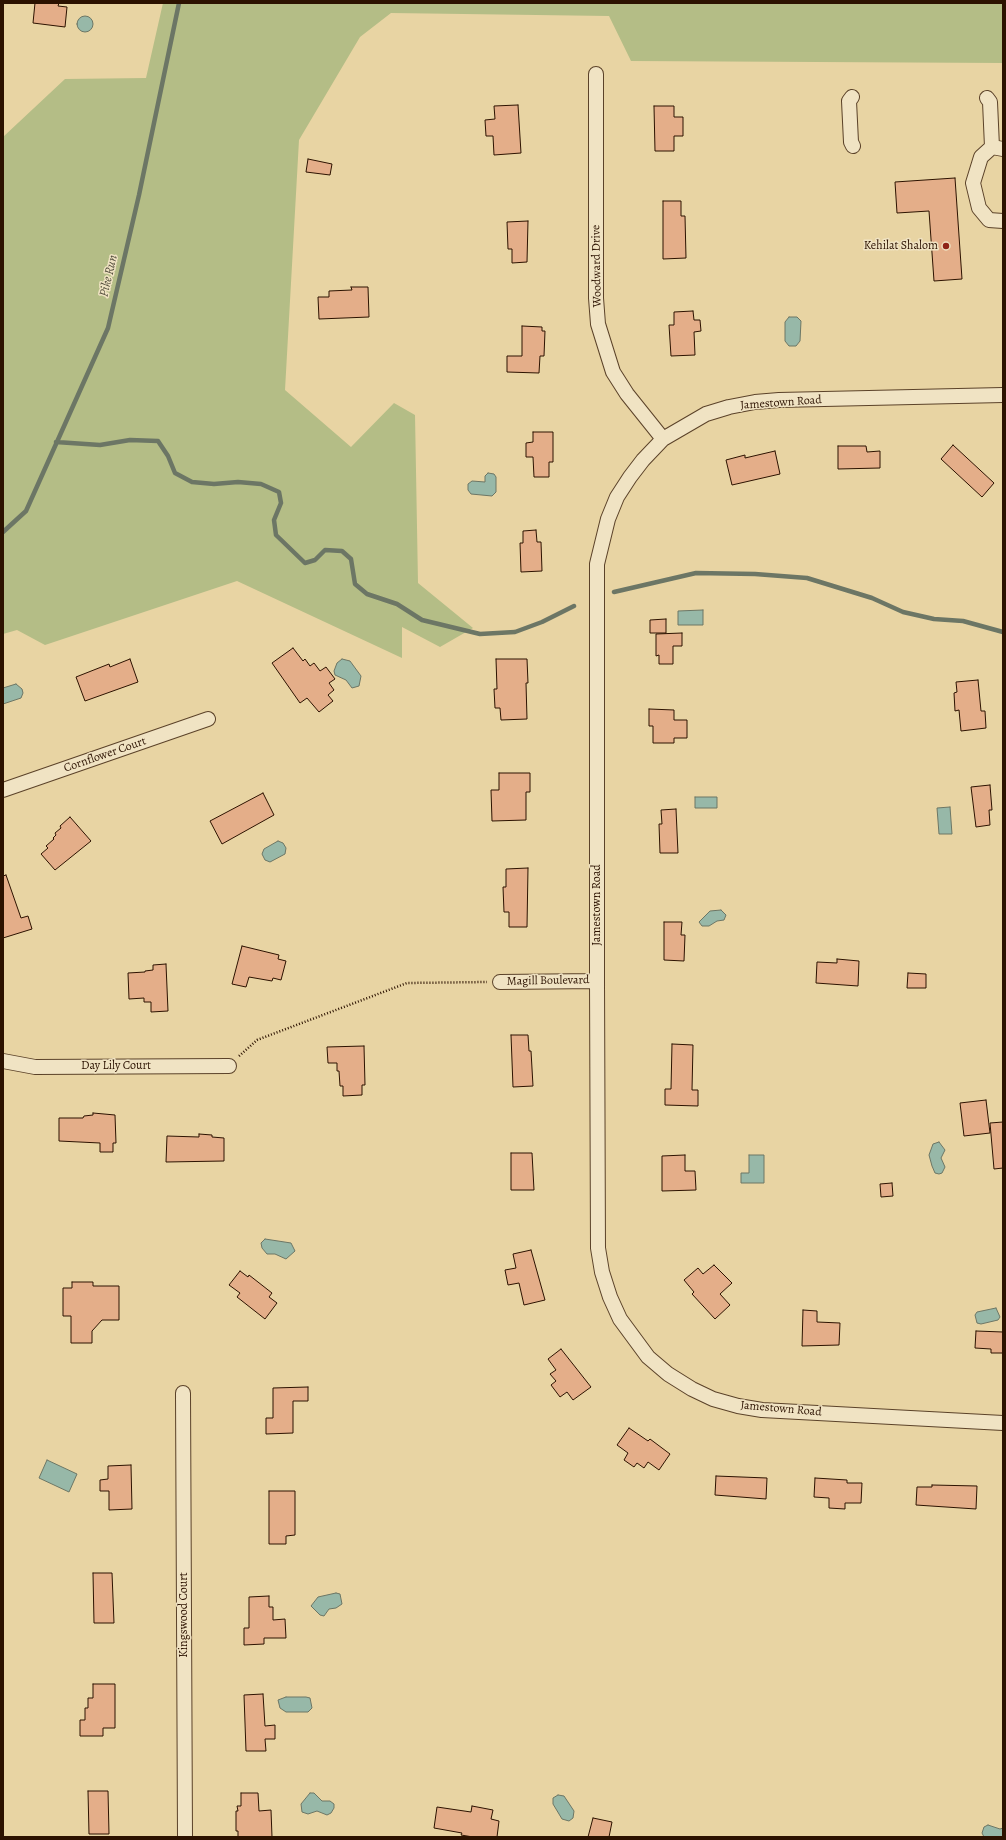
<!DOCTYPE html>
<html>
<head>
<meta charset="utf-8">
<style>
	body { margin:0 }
	#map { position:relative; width:1006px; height:1840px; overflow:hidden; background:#e8d4a3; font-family:Alegreya,serif }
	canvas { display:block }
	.frame { position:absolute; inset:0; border:4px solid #2c1200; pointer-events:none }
</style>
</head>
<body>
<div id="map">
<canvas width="1006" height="1840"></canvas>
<div class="frame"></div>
</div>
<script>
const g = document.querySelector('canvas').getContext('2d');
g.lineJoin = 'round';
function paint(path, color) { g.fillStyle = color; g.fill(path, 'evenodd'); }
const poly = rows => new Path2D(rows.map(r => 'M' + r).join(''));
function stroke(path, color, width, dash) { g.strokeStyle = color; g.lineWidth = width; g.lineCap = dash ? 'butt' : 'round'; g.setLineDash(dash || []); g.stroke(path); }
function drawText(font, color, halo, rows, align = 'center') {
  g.font = font + ' Alegreya,serif'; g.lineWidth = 3; g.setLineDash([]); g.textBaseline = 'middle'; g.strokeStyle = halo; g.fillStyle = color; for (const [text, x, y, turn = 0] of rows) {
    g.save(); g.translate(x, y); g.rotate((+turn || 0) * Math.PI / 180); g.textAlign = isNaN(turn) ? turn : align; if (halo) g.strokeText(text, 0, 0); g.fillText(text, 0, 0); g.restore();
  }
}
const green = poly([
	[163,3,1003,3,1003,63,631,61,609,16,391,13,360,37,299,140,285,390,351,447,394,403,415,415,418,583,473,628,440,647,402,627,402,658,237,581,45,645,17,630,3,634,3,137,65,79,146,78]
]);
const water = poly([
	'77 24a8 8 0 1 1 16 0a8 8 0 1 1-16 0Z',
	[789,317,797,317,801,321,800,341,796,346,789,346,785,341,785,322,789,317],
	[488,473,494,474,496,477,496,492,492,496,471,494,468,490,468,484,472,481,485,482,485,476,488,473],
	[703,610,703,625,678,625,678,611,703,610],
	[342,659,350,661,361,676,359,686,352,688,346,680,335,675,334,671,337,663,342,659],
	[16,684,22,689,23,693,21,698,3,704,3,688,16,684],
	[695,797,717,797,717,808,695,808,695,797],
	[950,807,952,834,939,834,937,808,950,807],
	[278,841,283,843,286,848,285,854,270,862,265,860,262,854,264,849,278,841],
	[721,910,726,915,724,920,717,921,709,926,702,926,699,922,710,911,721,910],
	[939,1142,945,1150,941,1158,945,1167,942,1173,939,1174,935,1173,932,1166,929,1155,933,1144,939,1142],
	[749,1155,764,1155,764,1183,741,1183,741,1173,749,1173,749,1155],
	[265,1239,291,1243,295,1251,286,1259,275,1254,267,1254,262,1248,261,1243,265,1239],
	[996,1308,1000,1317,998,1320,981,1324,977,1323,975,1315,977,1312,996,1308],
	[47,1460,77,1474,69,1492,39,1478,47,1460],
	[336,1593,340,1594,342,1604,336,1608,329,1609,324,1616,320,1615,311,1606,318,1597,336,1593],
	[286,1697,306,1697,310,1698,312,1708,308,1712,286,1712,280,1708,278,1700,286,1697],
	[310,1793,314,1793,322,1801,330,1801,334,1804,334,1808,331,1813,327,1815,317,1811,308,1814,302,1812,301,1804,310,1793],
	[558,1795,564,1796,574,1811,573,1818,569,1821,562,1819,553,1804,553,1798,558,1795],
	[988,1825,1000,1829,1003,1828,1003,1837,984,1837,982,1833,984,1827,988,1825]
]);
const stream = poly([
	[56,442,100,445,130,440,158,441,168,456,175,473,192,482,214,484,238,482,261,484,279,492,281,503,274,520,276,535,305,563,315,560,325,550,342,551,351,559,355,584,367,594,397,604,422,620,480,634,515,632,542,622,574,606],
	[3,532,26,511,108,328,139,195,179,3],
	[614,592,696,573,755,574,807,578,872,598,903,612,934,619,963,621,1003,632]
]);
const building = poly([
	[35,3,59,3,58,6,67,7,65,27,33,23,35,3],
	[518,105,521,153,494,155,493,136,486,136,485,120,495,119,494,106,518,105],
	[654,106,674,106,674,117,683,117,683,136,674,136,674,151,655,151,654,106],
	[308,159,332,164,330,175,306,172,308,159],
	[955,178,962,279,934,281,929,211,897,213,895,182,955,178],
	[663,201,681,201,681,216,685,216,686,258,663,259,663,201],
	[528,221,527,262,512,263,512,249,508,249,507,222,528,221],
	[351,287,368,287,369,317,319,319,318,297,329,297,329,291,352,290,351,287],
	[693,311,694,320,700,320,701,331,694,332,695,355,671,356,669,325,674,325,674,312,693,311],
	[522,326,542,327,542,331,545,331,544,356,540,356,539,373,507,372,507,356,522,356,522,326],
	[533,432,553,432,553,462,549,462,549,477,534,477,533,457,526,457,526,443,533,442,533,432],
	[953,445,994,483,982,497,941,459,953,445],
	[838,446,866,446,867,452,880,451,880,468,838,469,838,446],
	[775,451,780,474,732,485,726,460,745,455,745,458,775,451],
	[536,530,537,542,541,542,542,571,521,572,520,543,523,543,523,531,536,530],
	[666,619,666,633,650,633,650,620,666,619],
	[682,633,682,646,673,646,673,664,659,664,659,655,656,656,656,634,682,633],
	[293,648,303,661,305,659,310,666,314,663,320,671,326,667,335,679,329,683,334,690,328,695,333,701,319,712,307,698,300,703,272,663,293,648],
	[130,659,138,682,85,701,76,677,109,664,110,667,130,659],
	[496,659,527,659,528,683,526,683,527,719,501,720,500,708,495,708,494,689,497,689,496,659],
	[978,680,981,711,985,711,986,728,961,731,959,710,955,711,954,693,957,692,956,682,978,680],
	[649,709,674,710,674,720,687,720,687,738,674,738,674,743,653,743,653,726,649,726,649,709],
	[499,773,530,773,530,792,526,792,526,820,492,821,491,790,499,790,499,773],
	[990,785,992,810,989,810,990,825,976,827,971,787,990,785],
	[263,793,274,815,222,844,210,821,263,793],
	[676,809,678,853,660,853,659,824,662,824,661,810,676,809],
	[70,817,91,841,55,870,41,854,48,848,46,846,54,839,53,838,56,835,55,833,61,828,60,826,70,817],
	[528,868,527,927,509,927,509,912,504,912,503,887,506,887,506,869,528,868],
	[6,875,21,918,28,916,32,929,3,938,3,876,6,875],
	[664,922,682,922,681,935,685,935,684,961,664,960,664,922],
	[242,946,279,955,278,959,286,961,281,980,273,978,272,981,249,977,246,987,232,984,242,946],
	[837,959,859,961,858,986,816,983,817,962,837,963,837,959],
	[166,964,168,1011,151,1012,151,1002,144,1002,144,998,129,999,128,973,145,972,145,971,153,970,153,965,166,964],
	[908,973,926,974,926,988,907,988,908,973],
	[511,1035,528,1035,529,1051,531,1051,533,1086,513,1087,511,1035],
	[672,1044,693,1045,692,1090,698,1090,698,1106,665,1105,665,1089,671,1089,672,1044],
	[364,1046,365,1085,362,1085,362,1095,343,1096,343,1086,340,1086,339,1071,337,1071,337,1063,328,1063,327,1047,364,1046],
	[986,1100,990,1133,964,1136,960,1103,986,1100],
	[93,1113,115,1115,116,1143,113,1143,113,1152,100,1152,100,1143,59,1141,59,1118,83,1118,84,1116,93,1115,93,1113],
	[1003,1122,1003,1168,994,1169,990,1123,1003,1122],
	[199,1134,212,1135,212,1137,224,1138,224,1161,166,1162,167,1136,199,1137,199,1134],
	[511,1153,532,1153,534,1190,511,1190,511,1153],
	[685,1155,685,1171,695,1171,696,1190,662,1191,662,1156,685,1155],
	[892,1183,893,1196,881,1197,880,1184,892,1183],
	[531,1250,545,1300,524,1305,519,1283,508,1285,505,1270,516,1268,513,1254,531,1250],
	[714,1265,732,1283,720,1294,730,1305,715,1319,692,1294,694,1292,684,1280,698,1268,703,1274,714,1265],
	[240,1271,248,1277,249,1275,272,1293,269,1297,277,1303,265,1319,237,1297,240,1293,229,1285,240,1271],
	[72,1282,93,1282,93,1286,119,1286,119,1320,102,1320,92,1331,92,1343,71,1343,71,1316,63,1316,63,1288,72,1288,72,1282],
	[803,1310,817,1311,817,1322,840,1323,839,1345,802,1346,803,1310],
	[976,1331,1003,1332,1003,1353,991,1353,991,1349,975,1348,976,1331],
	[561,1349,591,1387,573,1400,567,1392,560,1397,551,1385,556,1381,550,1374,556,1370,548,1359,561,1349],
	[308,1387,308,1401,293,1401,293,1433,266,1434,266,1418,273,1418,273,1388,308,1387],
	[629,1428,648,1441,650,1439,670,1454,659,1470,648,1462,644,1468,637,1463,634,1467,624,1460,628,1453,617,1445,629,1428],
	[131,1465,132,1509,109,1510,109,1491,100,1491,100,1480,108,1479,108,1466,131,1465],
	[716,1476,767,1478,766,1499,715,1495,716,1476],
	[815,1478,847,1480,847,1483,862,1483,861,1503,845,1503,845,1509,829,1508,829,1498,814,1497,815,1478],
	[932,1485,977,1486,976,1509,916,1505,917,1487,932,1487,932,1485],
	[269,1491,295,1491,295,1535,286,1536,286,1544,269,1544,269,1491],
	[93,1573,112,1573,114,1623,94,1623,93,1573],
	[269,1596,269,1607,273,1607,273,1620,285,1619,286,1638,264,1638,264,1644,244,1645,244,1628,249,1628,249,1597,269,1596],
	[93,1684,115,1684,115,1728,103,1728,103,1736,80,1736,80,1720,85,1720,85,1708,88,1708,88,1698,93,1698,93,1684],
	[263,1694,265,1726,275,1725,275,1739,265,1739,266,1751,246,1751,244,1695,263,1694],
	[88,1791,108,1791,109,1834,89,1834,88,1791],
	[241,1793,258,1793,259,1811,271,1810,272,1837,238,1837,238,1831,236,1831,236,1811,238,1811,237,1806,241,1806,241,1793],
	[472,1806,493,1810,491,1819,499,1821,497,1837,473,1837,461,1835,462,1833,434,1828,437,1807,471,1812,472,1806],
	[593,1818,612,1822,609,1837,588,1837,593,1818]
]);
const path = poly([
	[239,1056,257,1040,407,983,487,982]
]);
const minor = poly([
	[596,74,596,298,598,324,613,372,627,394,663,439],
	[852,97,849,101,851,142,853,146],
	[987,98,990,102,992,147],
	[1003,149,992,147,981,157,973,183,979,208,989,220,1003,221],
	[1003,395,779,400,755,402,729,407,706,414,663,439,643,460,630,477,617,497,608,519,597,564,597,981,598,1248,602,1272,610,1297,620,1319,648,1357,668,1374,692,1389,713,1399,738,1406,762,1410,1003,1423],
	[3,790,208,719],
	[500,982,597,981],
	[3,1061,35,1067,229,1066],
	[183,1393,185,1837]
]);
const markers = [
	[946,246,4,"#8f2418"]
];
const poiNames = [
	["Kehilat Shalom",938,246]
];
const streetNames = [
	["Woodward Drive",597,266,-91],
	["Jamestown Road",781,403,-4],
	["Cornflower Court",105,755,-19],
	["Jamestown Road",597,905,-90],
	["Magill Boulevard",548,981,-1],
	["Day Lily Court",116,1066],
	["Jamestown Road",781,1409,5],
	["Kingswood Court",184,1615,-90]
];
const waterNames = [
	["Pike Run",109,276,-77]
];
paint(green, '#b4bd86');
paint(water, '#97b8a8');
stroke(water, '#6c7665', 1);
stroke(stream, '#6c7665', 4.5);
paint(building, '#e4ae89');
stroke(building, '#2c1200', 1);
stroke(minor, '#5b4229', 16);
stroke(path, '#2c1200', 2.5, [1, 2]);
stroke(minor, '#f0e3c3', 14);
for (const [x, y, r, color] of markers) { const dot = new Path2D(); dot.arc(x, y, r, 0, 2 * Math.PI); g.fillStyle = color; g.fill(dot); stroke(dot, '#f0e3c3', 1.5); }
drawText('12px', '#2c1200', '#f0e3c3', poiNames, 'right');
drawText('12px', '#2c1200', '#f0e3c3', streetNames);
drawText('italic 13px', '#514c3b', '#f0e3c3', waterNames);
</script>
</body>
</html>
